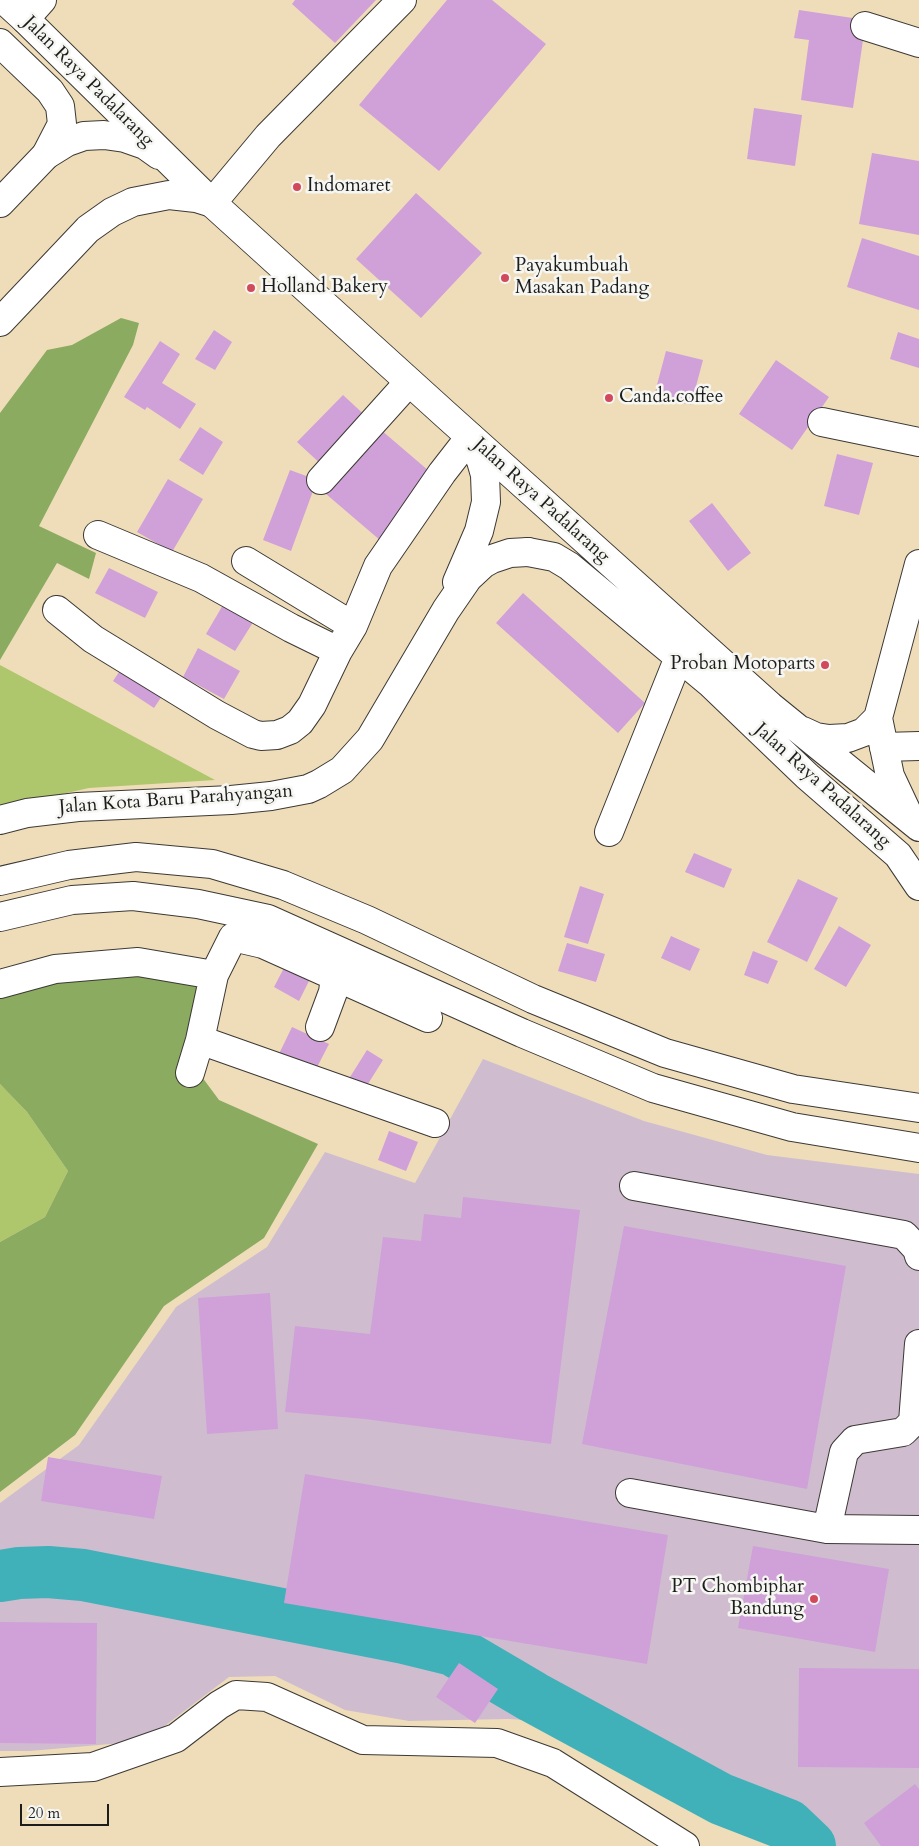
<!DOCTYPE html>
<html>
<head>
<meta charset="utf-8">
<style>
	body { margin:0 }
	#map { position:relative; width:919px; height:1846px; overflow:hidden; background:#efddba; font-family:Cardo,serif }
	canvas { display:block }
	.scale { position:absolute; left:20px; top:1804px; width:89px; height:22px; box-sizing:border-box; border:2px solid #1c1c1c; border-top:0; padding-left:6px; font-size:15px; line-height:18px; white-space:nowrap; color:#1c1c1c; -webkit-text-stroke:4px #f6f6f2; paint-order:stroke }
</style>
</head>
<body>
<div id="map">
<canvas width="919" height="1846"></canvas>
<div class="scale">20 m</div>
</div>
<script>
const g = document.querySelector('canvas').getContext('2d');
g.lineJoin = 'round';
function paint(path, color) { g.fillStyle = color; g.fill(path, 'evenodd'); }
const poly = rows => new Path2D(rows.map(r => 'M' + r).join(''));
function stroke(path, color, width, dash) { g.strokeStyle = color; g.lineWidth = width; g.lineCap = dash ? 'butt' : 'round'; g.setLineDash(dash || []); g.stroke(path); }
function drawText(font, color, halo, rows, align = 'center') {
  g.font = font + ' Cardo,serif'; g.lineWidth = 5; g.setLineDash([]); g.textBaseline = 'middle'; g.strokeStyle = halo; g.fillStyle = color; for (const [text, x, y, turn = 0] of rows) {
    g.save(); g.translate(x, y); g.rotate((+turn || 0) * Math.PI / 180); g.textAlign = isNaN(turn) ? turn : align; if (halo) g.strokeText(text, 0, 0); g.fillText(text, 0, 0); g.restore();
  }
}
const industrial = poly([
	[483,1059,644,1121,767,1155,919,1174,919,1846,797,1846,786,1836,562,1722,508,1719,409,1721,345,1710,275,1676,229,1677,145,1741,30,1751,0,1751,0,1503,79,1445,176,1307,267,1247,325,1152,415,1183]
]);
const green = poly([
	[0,665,215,780,89,788,0,808],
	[0,1084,27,1112,68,1171,45,1217,0,1242]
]);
const forest = poly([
	[121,318,139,323,133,345,39,526,96,553,89,579,57,563,0,660,0,413,47,350,72,345],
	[53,955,194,958,216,968,202,1077,219,1100,318,1144,264,1238,164,1306,75,1435,0,1492,0,1242,45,1217,68,1171,27,1112,0,1084,0,971]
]);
const river = poly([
	[0,1576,19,1573,48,1572,83,1575,404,1638,453,1650,533,1697,721,1799,788,1825,810,1846]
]);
const building = poly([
	[295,0,376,0,335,43,292,4],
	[447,0,492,0,546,44,439,171,359,105],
	[799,10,866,20,853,108,801,100,809,40,794,38],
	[754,108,802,115,795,166,747,159],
	[872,153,919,161,919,235,859,224],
	[416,193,482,253,421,318,356,259],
	[862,238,919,256,919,310,847,287],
	[214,330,232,342,215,370,195,359],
	[898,332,919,339,919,368,890,359],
	[160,341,180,354,162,383,196,404,180,429,147,407,145,410,124,397],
	[666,351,703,360,691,405,654,396],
	[776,360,829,397,792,450,739,414],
	[343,395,369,419,324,467,297,442],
	[374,424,436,477,381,541,319,488],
	[200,427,223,442,203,475,179,460],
	[837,454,873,463,859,515,824,506],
	[290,470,317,480,291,551,263,540],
	[168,479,203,499,172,552,137,532],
	[712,503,751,553,728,571,689,521],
	[109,568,158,592,145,618,95,593],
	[523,593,645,703,618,733,496,623],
	[227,598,257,616,235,651,206,634],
	[198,648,240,671,224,699,183,677],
	[125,663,166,690,154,708,113,681],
	[694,853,732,869,724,888,685,872],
	[798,879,838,898,807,962,767,942],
	[580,886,604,894,588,944,564,937],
	[839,926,871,945,846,987,814,969],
	[671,936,700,949,690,971,661,958],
	[567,943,605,954,596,982,558,971],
	[753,951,778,961,768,984,744,975],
	[286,964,311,977,299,1001,274,987],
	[292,1027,329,1044,313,1075,277,1058],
	[367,1050,383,1060,361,1095,345,1085],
	[389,1131,418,1142,406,1171,378,1160],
	[463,1197,580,1210,551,1444,365,1419,285,1412,295,1326,370,1334,383,1237,421,1241,424,1214,461,1218],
	[624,1226,846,1266,807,1489,582,1444],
	[270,1293,278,1429,207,1434,198,1298],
	[48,1457,162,1476,154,1519,41,1501],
	[305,1474,668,1535,647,1664,284,1603],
	[753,1546,889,1569,875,1652,738,1628],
	[0,1622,97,1623,96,1744,0,1743],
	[459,1663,498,1689,475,1723,436,1697],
	[799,1668,919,1669,919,1768,798,1767],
	[915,1784,919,1789,919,1846,881,1846,864,1823]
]);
const minor = poly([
	[25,19,42,0],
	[865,26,919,43],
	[212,203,268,136,402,0],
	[822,422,919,442],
	[321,480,409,382],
	[98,535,201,578,291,628,338,651],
	[246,561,353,626],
	[57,610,93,639,217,715,253,734,261,736,277,735,290,730,300,722,312,705,338,651,353,626,378,566,442,473,470,437],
	[884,747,919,746],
	[609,832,679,657],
	[0,984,55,969,138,962,214,975],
	[320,1027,333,992,335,977],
	[200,1040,435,1123],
	[190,1073,200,1040,214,975,233,937,263,944,428,1018],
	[634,1186,904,1235,917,1249,919,1256],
	[630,1493,827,1529,919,1530],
	[827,1529,844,1452,855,1440,903,1432,913,1422,919,1344],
	[0,1772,93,1767,176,1738,219,1705,236,1695,267,1697,363,1740,497,1743,553,1763,685,1846]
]);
const major = poly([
	[0,203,46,155,67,142,84,136,104,135,125,138,145,145,159,155],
	[0,322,88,229,112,212,133,202,169,195,196,198,212,203],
	[457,582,479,531,486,502,485,475,481,461,470,437],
	[0,820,27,813,78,807,231,800,271,796,308,789,319,784,342,770,370,739,446,610,468,578,483,564,492,559,510,553,528,552]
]);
const highway = poly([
	[4,0,25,19,212,203,446,415,770,706,919,827],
	[0,43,50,91,60,106,62,124,46,155],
	[528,552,554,557,569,566,710,683,807,776,898,855,919,886],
	[803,731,816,737,829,739,848,738,864,732,878,718],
	[907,812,890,776,878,718,919,564],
	[0,881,69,865,136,857,212,864,283,885,367,920,533,999,665,1053,793,1089,919,1108],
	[0,917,72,900,133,896,198,904,268,919,522,1033,653,1088,792,1127,919,1148]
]);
const markers = [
	[297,187,5,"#d1495b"],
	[505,278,5,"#d1495b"],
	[251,288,5,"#d1495b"],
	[609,398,5,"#d1495b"],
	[825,665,5,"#d1495b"],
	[814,1599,5,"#d1495b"]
];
const streetNames = [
	["Jalan Raya Padalarang",88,82,45],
	["Jalan Raya Padalarang",541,501,42],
	["Jalan Raya Padalarang",822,786,42],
	["Jalan Kota Baru Parahyangan",176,800,-4]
];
const poiNames = [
	["Indomaret",307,187],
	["Payakumbuah",515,267],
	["Masakan Padang",515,289],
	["Holland Bakery",261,288],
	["Canda.coffee",619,398],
	["Proban Motoparts",815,665,"right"],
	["PT Chombiphar",804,1588,"right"],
	["Bandung",804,1610,"right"]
];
paint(industrial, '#cfbdcf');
paint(green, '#aec66c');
paint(forest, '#8aab60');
stroke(river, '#40b1b8', 52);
paint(building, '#d0a0d9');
stroke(minor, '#3c3934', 30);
stroke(major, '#3c3934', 30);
stroke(highway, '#3c3934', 30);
stroke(minor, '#fff', 28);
stroke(major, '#fff', 28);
stroke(highway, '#fff', 28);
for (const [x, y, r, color] of markers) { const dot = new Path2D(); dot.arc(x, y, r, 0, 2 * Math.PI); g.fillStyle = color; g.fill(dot); stroke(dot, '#f6f6f2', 2); }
drawText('19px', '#1c1c1c', '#f6f6f2', streetNames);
drawText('19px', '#1c1c1c', '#f6f6f2', poiNames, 'left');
</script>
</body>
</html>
